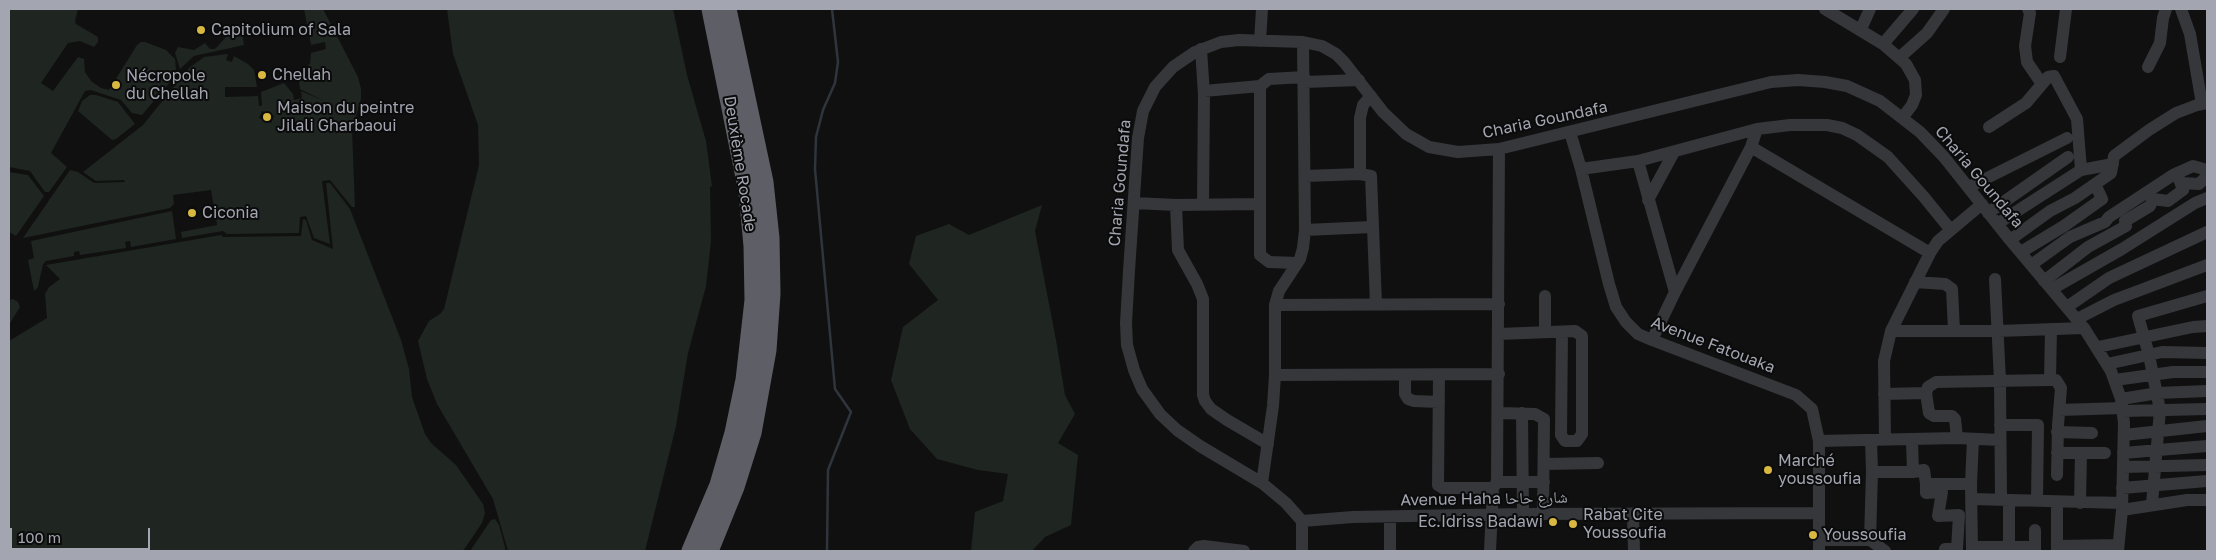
<!DOCTYPE html>
<html>
<head>
<meta charset="utf-8">
<style>
	body { margin:0 }
	#map { position:relative; width:2216px; height:560px; overflow:hidden; background:#101011; font-family:"Golos Text",sans-serif }
	canvas { display:block }
	.frame { position:absolute; inset:0; border:10px solid #a3a5b0; pointer-events:none }
	.scale { position:absolute; left:10px; top:528px; width:140px; height:22px; box-sizing:border-box; border:2px solid #a3a5b0; border-top:0; padding-left:6px; font-size:15px; line-height:18px; white-space:nowrap; color:#a3a5b0; -webkit-text-stroke:4px #0b0b0c; paint-order:stroke }
</style>
</head>
<body>
<div id="map">
<canvas width="2216" height="560"></canvas>
<div class="frame"></div>
<div class="scale">100 m</div>
</div>
<script>
const g = document.querySelector('canvas').getContext('2d');
g.lineJoin = 'round';
function paint(path, color) { g.fillStyle = color; g.fill(path, 'evenodd'); }
const poly = rows => new Path2D(rows.map(r => 'M' + r).join(''));
function stroke(path, color, width, dash) { g.strokeStyle = color; g.lineWidth = width; g.lineCap = dash ? 'butt' : 'round'; g.setLineDash(dash || []); g.stroke(path); }
function drawText(font, color, halo, rows, align = 'center') {
  g.font = font + ' "Golos Text","Noto Naskh Arabic",sans-serif'; g.lineWidth = 4; g.setLineDash([]); g.textBaseline = 'middle'; g.strokeStyle = halo; g.fillStyle = color; for (const [text, x, y, turn = 0] of rows) {
    g.save(); g.translate(x, y); g.rotate((+turn || 0) * Math.PI / 180); g.textAlign = isNaN(turn) ? turn : align; if (halo) g.strokeText(text, 0, 0); g.fillText(text, 0, 0); g.restore();
  }
}
const green = poly([
	[9,9,78,9,75,21,76,24,98,37,98,42,94,47,80,41,68,43,41,83,53,91,78,57,84,59,85,72,91,81,101,88,109,90,137,45,141,42,145,42,166,50,175,59,176,70,175,76,142,115,132,113,121,100,91,90,85,91,51,153,67,167,49,192,45,192,30,171,9,167],
	[304,9,323,9,358,77,361,89,361,99,352,130,355,207,352,207,330,180,322,181,330,244,314,238,306,216,300,217,299,233,227,234,223,231,182,238,181,232,217,225,211,190,173,195,174,204,170,208,23,238,70,170,78,172,94,183,125,182,124,180,96,181,83,172,143,125,189,68,204,57,228,54,226,60,232,62,234,56,248,64,254,70,257,87,225,87,225,97,258,96,259,106,262,106,261,92,284,83,293,94,294,100,302,98,301,91,324,101,300,89,299,81,310,79,308,65,310,64,311,53,326,49,325,42,311,45],
	[262,111,274,116,271,123,259,118],
	[447,9,673,9,687,75,706,141,712,186,710,187,711,241,706,286,688,353,676,426,645,551,508,551,493,499,437,404,427,379,418,341,429,321,440,314,444,309,479,165,478,125,453,54],
	[241,25,244,45,194,56,180,69,175,53,178,47,194,50,205,43,210,49,215,49,226,37,224,28],
	[90,95,96,95,118,102,135,124,116,139,112,140,78,111,82,101],
	[9,172,28,175,44,196,16,236,9,232],
	[326,183,330,183,350,209,401,340,409,369,412,397,425,434,431,443,456,465,483,504,485,513,482,523,463,551,9,551,9,341,47,318,45,294,49,287,60,279,46,265,221,235,223,237,301,236,303,219,306,220,312,240,333,249],
	[1042,205,1035,231,1056,340,1065,395,1075,414,1058,443,1078,455,1071,525,1045,537,1032,551,971,551,975,512,1003,501,1008,474,978,470,937,459,910,429,891,380,903,327,938,300,909,264,916,236,949,224,969,235],
	[172,211,176,239,131,247,130,241,125,242,126,248,80,255,79,251,74,252,74,256,46,261,43,264,38,287,34,291,28,260,34,258,31,241],
	[13,299,18,302,20,307,9,325,9,300],
	[495,519,499,525,506,551,470,551,491,520]
]);
const stream = poly([
	[827,551,828,470,851,412,835,389,815,169,816,137,823,110,835,83,838,62,832,9]
]);
const minor = poly([
	[1825,9,1883,44,1906,64,1915,80,1916,95,1912,105,1903,117],
	[2028,9,2030,13,2025,46,2027,62,2042,84],
	[2181,9,2190,34,2202,104],
	[1861,29,1870,9],
	[1260,41,1262,9],
	[1883,44,1913,9],
	[1201,49,1204,94,1203,204],
	[2060,57,2066,9],
	[1899,58,1927,33,1944,9],
	[2148,67,2160,43,2163,18,2166,9],
	[1305,82,1359,80],
	[1260,86,1260,255,1269,262,1297,263],
	[1204,91,1260,86,1269,79,1304,77],
	[1989,127,2026,103,2048,77,2054,76,2077,119,2081,170],
	[1570,132,1581,169,1609,284,1616,307,1626,322,1638,334,1652,340,1796,395,1812,409,1819,441,1819,551],
	[1751,147,1930,253],
	[1638,161,1675,292],
	[1581,169,1638,161,1757,129,1790,125,1827,125,1842,128,1857,135,1888,157,1924,197,1950,229],
	[1360,174,1360,118,1363,105,1371,96],
	[1305,176,1360,174,1371,176,1376,304],
	[2181,183,2199,184,2207,176],
	[1969,187,2067,138],
	[1648,200,1674,152],
	[1134,203,1176,205,1260,204],
	[1176,205,1178,250,1197,284,1203,299,1203,395,1205,401,1211,409,1227,420,1268,444],
	[1988,213,2068,157],
	[1997,224,2081,170,2113,164],
	[1305,230,1372,227],
	[2010,240,2050,211,2075,198,2111,173,2114,156,2149,130,2176,113,2197,105,2207,103],
	[2021,252,2064,226,2102,199,2095,184],
	[2031,265,2070,237,2105,222,2109,217,2173,175,2193,166,2207,170],
	[1995,279,2000,381,2001,499],
	[2044,281,2088,247,2126,226,2125,221,2150,206,2153,199,2168,201,2183,190,2177,173],
	[1915,282,1945,284,1952,289,1954,331],
	[2052,289,2122,249,2195,203,2207,198],
	[1545,296,1545,332],
	[1275,305,1499,304],
	[2067,307,2109,278,2207,232],
	[2077,319,2114,300,2207,265],
	[1891,331,1998,331,2084,328],
	[1499,334,1575,331,1582,336,1582,434,1577,441,1565,441,1561,435,1562,332],
	[1652,340,1675,292,1751,147,1757,129],
	[2098,347,2193,327,2207,326],
	[2107,364,2162,352,2207,353],
	[1275,375,1499,374],
	[1405,375,1405,394,1408,399,1414,401,1439,402],
	[1439,375,1438,485,1443,488,1493,488],
	[2050,380,2056,380,2061,388,2058,425,2057,475],
	[2115,380,2173,372,2207,372],
	[1926,393,1929,413,1934,416,1952,416,1955,419,1957,438],
	[1884,394,1926,393,1928,387,1936,382,2050,380,2051,329],
	[2121,399,2158,393,2207,391],
	[2059,410,2123,408],
	[2123,411,2207,409],
	[1499,413,1535,414,1544,419,1543,514],
	[1522,413,1523,514],
	[2000,425,2038,425,2037,501],
	[2057,432,2092,433],
	[2124,435,2207,426],
	[1885,439,1884,361,1891,331,1930,253,1938,241,1982,204],
	[1871,440,1872,472,1913,472,1912,440],
	[1819,441,1957,438,2000,440],
	[2057,453,2105,453],
	[2123,453,2207,446],
	[1544,464,1598,463],
	[2123,467,2207,465],
	[1913,472,1924,470,1926,484,1971,484],
	[1497,482,1544,482],
	[1262,483,1273,406,1275,375,1275,305,1279,291,1300,259,1303,248,1305,230,1303,42],
	[1926,484,1926,493,1942,492,1938,516,1959,515,1957,549,1945,549,1945,551],
	[2122,488,2207,481],
	[1972,499,2122,503],
	[2009,500,2009,546],
	[2057,502,2057,551],
	[2080,503,2081,453],
	[2152,504,2160,410,2149,355,2138,316,2207,296],
	[2122,510,2187,500,2207,500],
	[1633,514,1634,551],
	[1302,521,1286,503,1262,483,1200,446,1177,430,1160,414,1142,389,1134,370,1127,345,1126,323,1129,271,1138,138,1143,111,1155,87,1173,67,1195,52,1221,42,1239,40,1303,42,1322,46,1336,54,1344,62,1383,112,1406,134,1429,147,1458,152,1499,149,1771,82,1798,80,1825,82,1847,86,1880,101,1920,132,1944,157,2010,240,2084,328,2111,371,2121,399,2124,423,2122,510,2118,551],
	[1302,521,1353,517,1523,514,1817,513],
	[1819,540,1870,540,1872,472],
	[1870,540,1885,551],
	[2057,546,2118,545],
	[1972,547,2035,547],
	[1194,551,1198,547,1204,546,1244,551],
	[1302,551,1302,521],
	[1390,551,1390,517],
	[1490,551,1493,488,1497,482,1499,149],
	[1972,551,1971,484,1973,439],
	[2035,551,2035,530]
]);
const highway = poly([
	[691,551,719,485,734,433,745,380,754,300,753,246,748,192,711,9],
	[709,551,735,487,752,433,767,350,771,294,770,238,764,182,727,9]
]);
const markers = [
	[201,30,5,"#d8b840"],
	[262,75,5,"#d8b840"],
	[116,85,5,"#d8b840"],
	[267,117,5,"#d8b840"],
	[192,213,5,"#d8b840"],
	[1768,470,5,"#d8b840"],
	[1553,522,5,"#d8b840"],
	[1573,524,5,"#d8b840"],
	[1813,535,5,"#d8b840"]
];
const poiNames = [
	["Capitolium of Sala",211,30],
	["Chellah",272,75],
	["Nécropole",126,76],
	["du Chellah",126,94],
	["Maison du peintre",277,108],
	["Jilali Gharbaoui",277,126],
	["Ciconia",202,213],
	["Marché",1778,461],
	["youssoufia",1778,479],
	["Rabat Cite",1583,515],
	["Youssoufia",1583,533],
	["Ec.Idriss Badawi",1543,522,"right"],
	["Youssoufia",1823,535]
];
const streetNames = [
	["Charia Goundafa",1545,120,-12],
	["Deuxième Rocade",740,164,81],
	["Charia Goundafa",1979,177,50],
	["Charia Goundafa",1120,183,-85],
	["Avenue Fatouaka",1713,345,21],
	["Avenue Haha شارع حاحا",1484,499,-1]
];
paint(green, '#1f2520');
stroke(stream, '#2f353c', 2.5);
stroke(minor, '#36373a', 12);
stroke(highway, '#5e5f66', 19);
for (const [x, y, r, color] of markers) { const dot = new Path2D(); dot.arc(x, y, r, 0, 2 * Math.PI); g.fillStyle = color; g.fill(dot); stroke(dot, '#0b0b0c', 2); }
drawText('16px', '#a3a5b0', '#0b0b0c', poiNames, 'left');
drawText('16px', '#a3a5b0', '#0b0b0c', streetNames);
</script>
</body>
</html>
